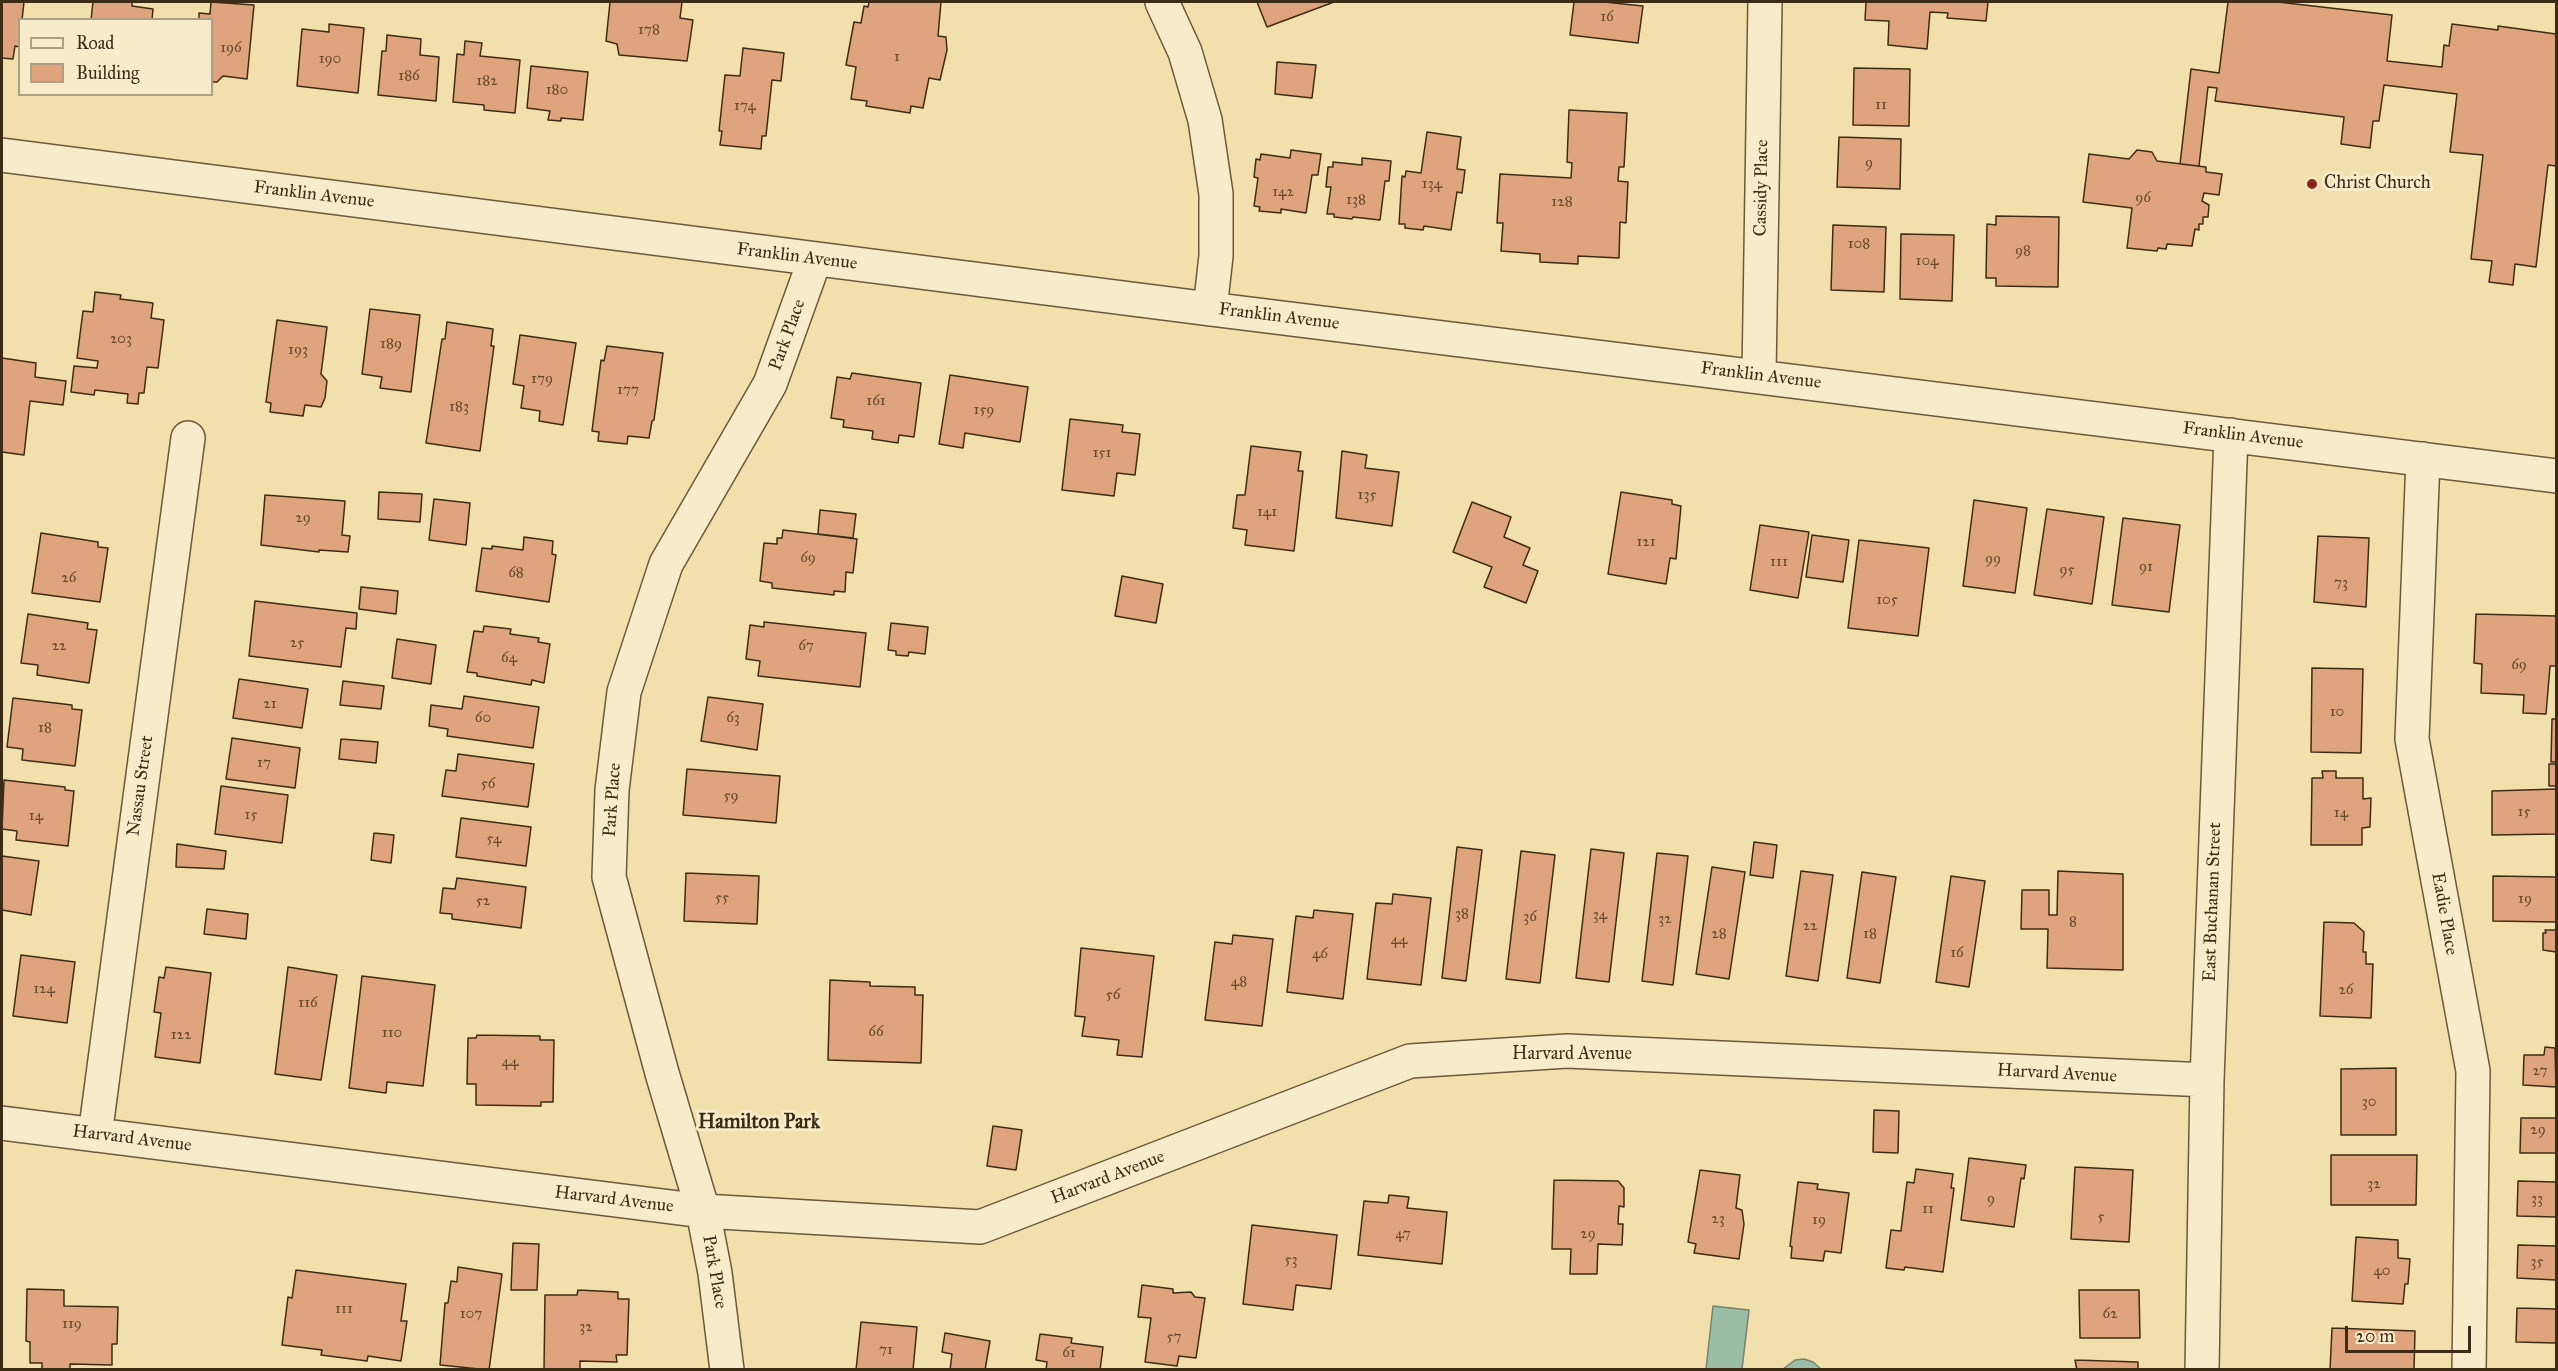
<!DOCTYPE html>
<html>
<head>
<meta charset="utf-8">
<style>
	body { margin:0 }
	#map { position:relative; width:2558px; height:1371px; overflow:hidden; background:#f2e0ac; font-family:"IM FELL Great Primer",serif }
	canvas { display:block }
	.frame { position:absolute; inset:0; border:3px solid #3d2c15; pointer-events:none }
	.legend { position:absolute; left:18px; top:18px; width:195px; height:78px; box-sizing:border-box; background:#f7ebc9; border:2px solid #ad9f81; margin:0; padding:8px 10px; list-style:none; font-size:18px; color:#3d2c15 }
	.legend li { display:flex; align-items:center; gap:12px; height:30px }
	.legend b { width:30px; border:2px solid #ad9f81 }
	.scale { position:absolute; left:2345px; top:1326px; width:126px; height:27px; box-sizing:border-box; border:3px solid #3d2c15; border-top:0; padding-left:8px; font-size:18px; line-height:21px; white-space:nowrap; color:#3d2c15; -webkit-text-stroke:4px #f7ebc9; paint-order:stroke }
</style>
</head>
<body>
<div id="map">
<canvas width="2558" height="1371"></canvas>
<div class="frame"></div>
<ul class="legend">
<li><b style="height:8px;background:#f7ebc9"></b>Road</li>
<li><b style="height:16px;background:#dfa37d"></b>Building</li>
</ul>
<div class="scale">20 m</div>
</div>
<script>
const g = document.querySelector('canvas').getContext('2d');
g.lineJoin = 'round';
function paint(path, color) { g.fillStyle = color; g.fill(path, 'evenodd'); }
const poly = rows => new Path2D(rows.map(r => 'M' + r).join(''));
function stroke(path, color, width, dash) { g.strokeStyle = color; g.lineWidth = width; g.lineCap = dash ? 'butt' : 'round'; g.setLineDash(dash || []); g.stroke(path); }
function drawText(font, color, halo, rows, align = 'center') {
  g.font = font + ' "IM FELL Great Primer",serif'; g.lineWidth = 6; g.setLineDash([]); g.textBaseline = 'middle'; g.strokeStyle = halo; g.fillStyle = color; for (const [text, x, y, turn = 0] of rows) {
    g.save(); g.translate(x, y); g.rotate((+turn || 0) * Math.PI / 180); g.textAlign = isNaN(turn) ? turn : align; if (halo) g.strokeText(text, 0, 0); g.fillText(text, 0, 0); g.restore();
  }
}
const water = poly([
	[1713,1306,1749,1310,1742,1369,1706,1369,1713,1306],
	[1804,1359,1813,1362,1821,1369,1783,1369,1795,1360,1804,1359]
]);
const building = poly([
	[2,2,24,2,22,20,20,20,19,47,15,46,13,59,2,58,2,2],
	[93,2,132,2,132,6,153,9,152,20,91,20,93,2],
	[211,2,254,5,247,79,223,76,217,82,212,82,212,20,199,20,199,13,210,14,211,2],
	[610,2,682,2,680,18,693,20,687,61,619,55,617,44,606,41,610,2],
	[869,2,941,2,938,36,946,37,947,50,940,80,929,78,923,108,911,106,910,113,866,106,867,101,851,99,856,67,846,65,854,22,861,23,864,6,868,7,869,2],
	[1257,2,1334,2,1267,27,1257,2],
	[1574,2,1604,2,1643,6,1638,43,1570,35,1574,2],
	[1866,2,1988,2,1986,21,1947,18,1948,13,1930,12,1927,49,1888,45,1889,21,1865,20,1866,2],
	[2228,2,2278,2,2392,15,2387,61,2442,67,2444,45,2449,46,2452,24,2498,30,2498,26,2556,34,2556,166,2548,165,2536,267,2515,264,2513,285,2489,282,2492,261,2471,259,2483,155,2450,152,2457,94,2384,85,2379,121,2373,121,2370,148,2341,144,2344,117,2215,101,2217,88,2208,87,2199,166,2180,164,2191,69,2219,73,2228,2],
	[329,24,364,28,358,93,297,86,302,29,329,32,329,24],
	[387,35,421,39,420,55,439,57,436,101,378,95,382,51,386,51,387,35],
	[465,41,482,43,480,56,520,60,515,113,484,110,484,105,453,102,457,54,464,55,465,41],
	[743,48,784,53,781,81,772,80,766,136,762,136,761,149,720,145,722,131,719,131,725,75,740,76,743,48],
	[1277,62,1316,65,1312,98,1275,94,1277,62],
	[531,66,588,72,583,120,561,118,561,121,548,120,550,111,527,108,531,66],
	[1854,68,1910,69,1909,126,1853,125,1854,68],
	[1569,110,1627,113,1624,167,1619,167,1618,181,1628,182,1626,223,1620,222,1619,258,1578,256,1578,264,1540,262,1540,254,1501,251,1503,223,1497,223,1500,174,1571,178,1572,163,1567,162,1569,110],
	[1427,132,1461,137,1457,169,1465,170,1462,193,1457,192,1451,230,1424,226,1423,230,1405,228,1405,224,1399,224,1402,176,1405,177,1406,171,1421,173,1427,132],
	[1839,137,1901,139,1900,189,1837,187,1839,137],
	[1291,150,1321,154,1318,175,1312,175,1306,213,1281,209,1281,213,1259,211,1260,207,1254,206,1258,178,1254,177,1256,159,1260,160,1261,154,1290,158,1291,150],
	[2137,150,2152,152,2157,161,2206,167,2206,172,2222,174,2219,195,2204,193,2202,201,2209,205,2208,217,2203,217,2203,224,2199,224,2199,230,2195,229,2192,246,2167,244,2166,249,2158,248,2157,251,2127,248,2132,208,2083,202,2089,154,2129,159,2137,150],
	[1362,158,1391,161,1389,181,1385,181,1380,220,1353,217,1352,219,1334,217,1334,214,1327,214,1331,187,1326,187,1328,167,1333,167,1333,162,1362,165,1362,158],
	[1996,216,2059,217,2058,287,1996,286,1996,278,1986,278,1987,224,1996,225,1996,216],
	[1833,225,1886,227,1884,292,1831,290,1833,225],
	[1901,234,1954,235,1952,301,1900,299,1901,234],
	[95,292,121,295,120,299,153,303,151,318,164,320,158,368,147,367,144,393,139,393,138,404,127,403,128,394,95,390,94,395,71,392,74,366,97,368,98,361,77,358,83,311,93,312,95,292],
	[370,309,420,315,411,392,380,388,382,377,362,374,370,309],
	[277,320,327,327,321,374,327,381,325,398,321,407,305,405,303,416,270,412,271,403,266,402,277,320],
	[447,322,493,329,491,346,494,346,480,451,426,443,442,339,445,339,447,322],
	[520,335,576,343,563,425,539,421,540,411,521,408,524,386,513,384,520,335],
	[607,346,663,353,654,420,652,421,649,438,628,436,627,444,598,441,599,432,592,431,601,360,604,361,607,346],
	[2,358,36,363,35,377,66,381,63,405,30,401,24,455,2,452,2,358],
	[852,373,921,383,914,437,899,435,898,443,872,439,873,431,843,427,844,420,831,418,837,377,850,379,852,373],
	[950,375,1028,387,1020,442,965,433,963,448,939,444,950,375],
	[1070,419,1123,425,1122,432,1140,434,1135,475,1117,473,1114,496,1062,490,1070,419],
	[1251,446,1301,452,1298,471,1303,471,1294,551,1245,545,1247,530,1233,528,1237,495,1245,495,1251,446],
	[1342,451,1367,455,1365,468,1399,472,1392,526,1336,518,1342,451],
	[379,492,422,494,420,522,378,519,379,492],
	[1621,492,1672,500,1672,504,1681,506,1676,559,1670,558,1666,584,1608,574,1621,492],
	[265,495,345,501,342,535,350,536,348,552,319,550,319,552,261,545,265,495],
	[434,499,470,503,466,545,429,540,434,499],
	[1974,500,2027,508,2015,593,1963,586,1974,500],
	[1472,502,1511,517,1504,537,1530,548,1523,565,1538,571,1526,603,1484,587,1492,567,1453,552,1472,502],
	[2047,509,2104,517,2092,604,2034,595,2047,509],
	[820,510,856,514,853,538,818,534,820,510],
	[2123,518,2180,525,2169,612,2112,605,2123,518],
	[1760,525,1809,532,1798,598,1750,590,1760,525],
	[783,530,857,539,853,573,846,572,845,592,834,591,834,595,772,588,772,583,760,581,764,543,777,544,777,538,782,538,783,530],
	[41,533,98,542,98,547,108,548,100,602,32,593,41,533],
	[1812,535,1849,540,1843,582,1806,577,1812,535],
	[2318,536,2369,538,2366,607,2314,602,2318,536],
	[524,537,553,541,552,554,556,555,549,602,476,591,482,548,492,549,492,546,523,550,524,537],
	[1859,540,1929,548,1918,636,1848,628,1859,540],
	[1122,576,1163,584,1156,623,1115,616,1122,576],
	[361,587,398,591,396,614,359,609,361,587],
	[255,601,357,613,356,629,346,628,341,667,249,656,255,601],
	[28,614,88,623,87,629,97,630,89,683,37,675,38,665,21,663,28,614],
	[2476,614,2556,616,2556,666,2550,666,2546,714,2523,713,2524,695,2481,693,2482,664,2474,663,2476,614],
	[764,622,866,633,860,687,758,676,760,661,746,659,750,625,764,627,764,622],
	[891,623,928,627,925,654,909,652,908,656,896,655,896,651,888,650,891,623],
	[484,626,511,629,510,634,539,638,538,642,550,644,544,683,532,680,531,685,477,676,477,673,467,672,474,631,483,632,484,626],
	[397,639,436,645,431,684,392,678,397,639],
	[2312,668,2363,669,2361,753,2311,752,2312,668],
	[239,679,308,689,302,728,233,718,239,679],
	[343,681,384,686,381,709,340,705,343,681],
	[464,696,539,707,533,748,447,736,448,729,429,726,431,705,462,709,464,696],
	[708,697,763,704,757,750,701,741,708,697],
	[13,698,72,705,72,709,82,710,75,766,22,760,23,749,7,747,13,698],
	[2552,719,2556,719,2556,762,2551,762,2552,719],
	[232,738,300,748,295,788,226,779,232,738],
	[341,739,378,742,376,763,339,759,341,739],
	[458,754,534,764,528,807,442,796,446,770,456,771,458,754],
	[2549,764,2556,764,2556,786,2549,786,2549,764],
	[687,769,780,776,776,823,683,815,687,769],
	[2322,771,2336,771,2336,778,2363,778,2363,799,2371,798,2370,827,2362,828,2362,845,2311,845,2312,778,2323,778,2322,771],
	[4,780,65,787,65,790,74,791,68,846,16,840,17,831,2,829,4,780],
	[221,786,288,795,282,843,215,834,221,786],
	[2556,789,2556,834,2492,835,2492,791,2556,789],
	[461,818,531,827,526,866,456,857,461,818],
	[374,833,394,835,391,863,371,860,374,833],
	[1754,842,1777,845,1773,878,1750,875,1754,842],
	[177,844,226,851,224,869,176,867,177,844],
	[1457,847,1482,850,1466,981,1442,978,1457,847],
	[1591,849,1624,853,1609,982,1576,978,1591,849],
	[1521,851,1555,855,1540,983,1506,979,1521,851],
	[1657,853,1688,856,1673,985,1642,981,1657,853],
	[2,856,39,861,31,915,2,910,2,856],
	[1712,867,1745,872,1729,979,1696,974,1712,867],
	[1801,871,1833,875,1818,981,1786,976,1801,871],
	[2058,871,2123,874,2123,970,2047,968,2048,929,2021,929,2022,890,2049,890,2049,915,2057,915,2058,871],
	[1862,872,1896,877,1880,983,1847,978,1862,872],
	[686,873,759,876,757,924,684,921,686,873],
	[1951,876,1985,881,1969,987,1936,982,1951,876],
	[2493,876,2556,877,2556,922,2493,921,2493,876],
	[457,878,526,887,521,928,452,919,452,914,440,913,443,888,455,889,457,878],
	[1393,894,1431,898,1421,985,1367,979,1376,903,1392,904,1393,894],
	[207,909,248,914,246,939,204,934,207,909],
	[1314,910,1353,914,1343,999,1287,992,1296,916,1313,918,1314,910],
	[2324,922,2354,923,2364,932,2363,952,2366,952,2366,964,2373,964,2371,1018,2320,1016,2324,922],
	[2545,930,2556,930,2556,952,2543,950,2543,933,2546,933,2545,930],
	[1233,935,1273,939,1262,1026,1205,1020,1215,942,1232,944,1233,935],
	[1081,948,1154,956,1142,1057,1117,1055,1119,1040,1082,1036,1085,1017,1075,1016,1081,948],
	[21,955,75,962,67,1023,13,1016,21,955],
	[166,967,211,973,200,1063,155,1057,161,1013,154,1012,159,977,164,978,166,967],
	[288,967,337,975,321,1080,275,1074,288,967],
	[362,976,435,985,423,1086,387,1082,386,1093,349,1088,362,976],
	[830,980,870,982,870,986,915,987,915,995,923,995,921,1063,828,1060,830,980],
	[477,1035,540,1036,540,1040,554,1040,553,1102,541,1102,541,1106,476,1105,476,1084,467,1084,468,1038,476,1038,477,1035],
	[2545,1047,2555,1048,2556,1087,2523,1085,2524,1055,2544,1055,2545,1047],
	[2396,1068,2396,1135,2341,1135,2341,1069,2396,1068],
	[1874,1110,1899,1111,1898,1153,1873,1152,1874,1110],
	[2521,1118,2556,1118,2556,1153,2520,1153,2521,1118],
	[993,1126,1022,1130,1016,1170,987,1166,993,1126],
	[2331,1155,2417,1155,2416,1205,2331,1205,2331,1155],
	[1969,1158,2026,1165,2024,1179,2021,1178,2014,1227,1961,1220,1969,1158],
	[2075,1167,2133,1170,2129,1242,2071,1239,2075,1167],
	[1916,1169,1953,1174,1951,1188,1954,1188,1943,1272,1905,1267,1904,1270,1886,1268,1891,1230,1901,1231,1907,1182,1914,1183,1916,1169],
	[1700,1170,1740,1175,1736,1208,1742,1210,1744,1224,1739,1259,1694,1253,1696,1244,1688,1242,1700,1170],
	[1554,1180,1618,1181,1624,1188,1624,1207,1619,1206,1618,1224,1623,1224,1622,1245,1598,1244,1597,1274,1570,1274,1571,1249,1552,1249,1554,1180],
	[2518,1181,2556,1182,2556,1217,2517,1216,2518,1181],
	[1798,1182,1818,1184,1817,1189,1849,1193,1841,1253,1825,1251,1823,1261,1791,1258,1792,1247,1790,1246,1798,1182],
	[1389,1195,1409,1197,1407,1208,1447,1212,1442,1264,1358,1255,1364,1201,1388,1203,1389,1195],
	[1252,1225,1337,1235,1331,1289,1296,1285,1293,1310,1243,1304,1252,1225],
	[2356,1237,2398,1240,2398,1258,2410,1259,2408,1284,2405,1284,2403,1304,2352,1301,2356,1237],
	[513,1243,539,1244,537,1290,511,1290,513,1243],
	[2518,1245,2556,1246,2556,1280,2517,1278,2518,1245],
	[458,1267,502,1274,489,1370,440,1365,445,1303,448,1303,451,1281,457,1282,458,1267],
	[296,1270,406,1284,401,1321,407,1321,401,1361,368,1356,367,1361,321,1355,322,1350,282,1345,288,1297,292,1298,296,1270],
	[1142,1285,1173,1289,1173,1293,1191,1292,1195,1297,1205,1298,1196,1358,1179,1356,1177,1366,1145,1362,1151,1318,1138,1317,1142,1285],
	[27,1289,64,1290,64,1306,118,1307,117,1344,112,1344,112,1365,70,1364,70,1369,42,1369,42,1363,30,1363,30,1342,26,1341,27,1289],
	[578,1290,618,1292,618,1299,629,1299,627,1355,616,1355,617,1362,580,1361,580,1370,544,1370,545,1295,577,1295,578,1290],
	[2079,1290,2139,1290,2140,1338,2080,1338,2079,1290],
	[2517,1308,2556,1309,2556,1343,2516,1342,2517,1308],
	[861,1322,917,1327,913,1370,856,1370,861,1322],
	[2332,1328,2415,1331,2414,1370,2330,1370,2332,1328],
	[945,1333,990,1341,985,1370,950,1370,952,1354,942,1352,945,1333],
	[1040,1334,1072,1338,1071,1343,1103,1347,1100,1370,1046,1370,1047,1362,1036,1360,1040,1334],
	[2075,1360,2138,1362,2138,1370,2077,1370,2075,1360]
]);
const minor = poly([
	[1162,2,1185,52,1205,120,1216,194,1216,256,1210,309],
	[2,155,1210,309,2556,476],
	[1759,375,1765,2],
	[2423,459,2412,739,2473,1071,2469,1370],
	[2,1123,703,1211,980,1227,1410,1061,1567,1051,2207,1080],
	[95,1135,188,438],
	[727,1370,715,1273,703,1211,662,1073,609,877,612,790,624,692,666,564,770,384,815,259],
	[2202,1370,2207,1080,2231,435]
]);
const markers = [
	[2312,184,6,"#8f2418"]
];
const numberNames = [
	["16",1607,17],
	["178",649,30],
	["196",231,48],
	["1",897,57],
	["190",330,59],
	["186",409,76],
	["182",487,81],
	["180",557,90],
	["11",1881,105],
	["174",745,106],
	["9",1869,163],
	["134",1432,184],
	["142",1283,192],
	["96",2143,198],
	["138",1356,200],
	["128",1562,202],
	["108",1859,244],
	["98",2023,251],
	["104",1927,261],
	["203",121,339],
	["189",391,344],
	["193",298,350],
	["179",542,379],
	["177",628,390],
	["161",876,401],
	["183",459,407],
	["159",984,410],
	["151",1102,453],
	["135",1367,495],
	["141",1267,512],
	["29",303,518],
	["121",1646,542],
	["69",808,558],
	["99",1993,559],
	["111",1779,562],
	["91",2146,567],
	["95",2067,570],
	["68",516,573],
	["26",69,578],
	["73",2341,583],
	["105",1887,600],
	["25",297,643],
	["22",59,646],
	["67",806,646],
	["64",509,658],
	["69",2519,665],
	["21",270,704],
	["10",2337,712],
	["60",483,718],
	["63",733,718],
	["18",45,728],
	["17",264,763],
	["56",488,784],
	["59",731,796],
	["15",2524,812],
	["14",2341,813],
	["15",251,815],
	["14",36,816],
	["54",494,839],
	["55",722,898],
	["19",2525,899],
	["52",483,901],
	["38",1462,914],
	["34",1600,915],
	["36",1530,917],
	["32",1665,919],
	["8",2073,922],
	["22",1810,926],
	["28",1719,934],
	["18",1870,934],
	["44",1399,940],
	["16",1957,953],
	["46",1320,954],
	["48",1239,982],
	["124",44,989],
	["26",2346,990],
	["56",1113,995],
	["116",308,1003],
	["66",876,1032],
	["110",392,1033],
	["122",181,1035],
	["44",510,1062],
	["27",2540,1071],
	["30",2369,1102],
	["29",2538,1130],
	["32",2374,1184],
	["9",1991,1199],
	["33",2537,1199],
	["11",1928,1209],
	["5",2101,1217],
	["23",1718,1219],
	["19",1819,1220],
	["47",1403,1234],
	["29",1588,1234],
	["53",1291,1260],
	["35",2537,1262],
	["40",2382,1271],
	["111",344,1309],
	["107",471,1314],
	["62",2110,1314],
	["119",72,1324],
	["32",586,1327],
	["57",1174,1337],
	["71",886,1350],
	["61",1069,1353]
];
const poiNames = [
	["Christ Church",2324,184]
];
const streetNames = [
	["Cassidy Place",1762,188,-89],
	["Franklin Avenue",314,195,7],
	["Franklin Avenue",797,257,7],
	["Franklin Avenue",1279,317,7],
	["Park Place",788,335,-70],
	["Franklin Avenue",1761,376,7],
	["Franklin Avenue",2243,436,7],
	["Nassau Street",141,786,-82],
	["Park Place",613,800,-86],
	["East Buchanan Street",2213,902,-88],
	["Eadie Place",2444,914,80],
	["Harvard Avenue",1572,1055],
	["Harvard Avenue",2057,1074,3],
	["Harvard Avenue",132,1139,7],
	["Harvard Avenue",1108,1178,-21],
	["Harvard Avenue",614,1200,7],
	["Park Place",714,1272,80]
];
const neighbourhoodNames = [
	["Hamilton Park",759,1123]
];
paint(water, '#9bbda8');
stroke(water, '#75836d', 1.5);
paint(building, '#dfa37d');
stroke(building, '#3d2c15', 1.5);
stroke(minor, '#6a593b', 36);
stroke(minor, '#f7ebc9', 33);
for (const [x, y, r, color] of markers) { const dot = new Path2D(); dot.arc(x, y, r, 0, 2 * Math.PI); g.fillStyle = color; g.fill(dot); stroke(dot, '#f7ebc9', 2); }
drawText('15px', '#664a2f', null, numberNames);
drawText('18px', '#3d2c15', '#f7ebc9', poiNames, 'left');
drawText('18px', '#3d2c15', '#f7ebc9', streetNames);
drawText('bold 20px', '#3d2c15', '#f7ebc9', neighbourhoodNames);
</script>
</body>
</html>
